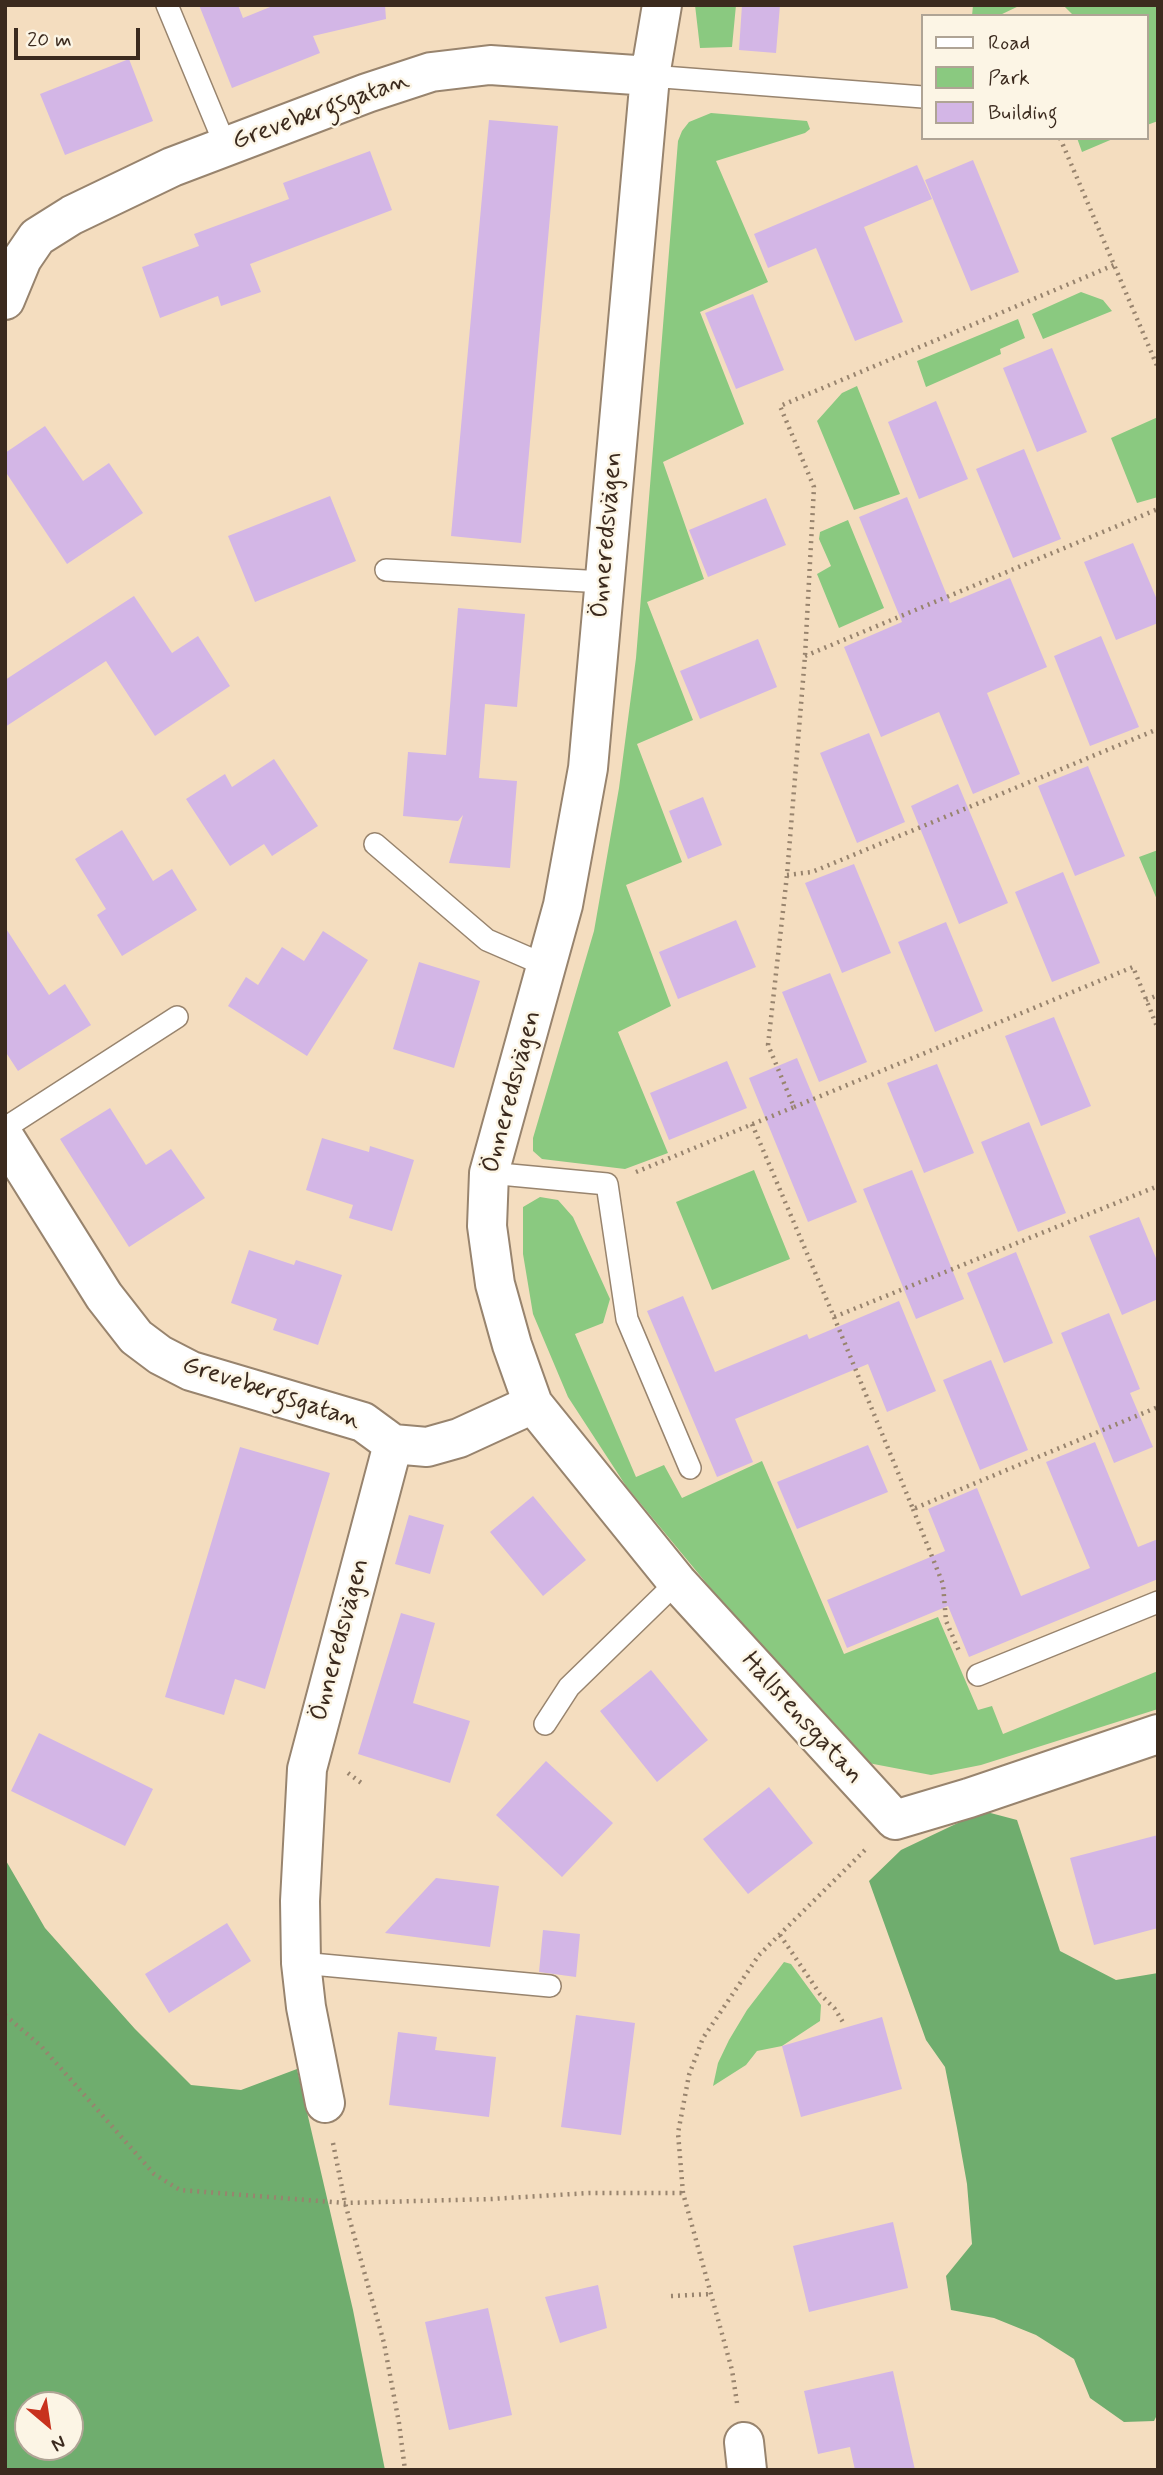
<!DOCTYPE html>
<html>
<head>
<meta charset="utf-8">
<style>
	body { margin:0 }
	#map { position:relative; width:1163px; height:2475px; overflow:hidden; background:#f4ddbf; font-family:Mynerve,sans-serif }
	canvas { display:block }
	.frame { position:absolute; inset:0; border:7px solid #3b2a1e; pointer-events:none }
	.legend { position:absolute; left:921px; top:14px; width:228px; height:126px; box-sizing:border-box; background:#fcf5e5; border:2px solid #afa495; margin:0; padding:9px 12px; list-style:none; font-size:21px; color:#3b2a1e }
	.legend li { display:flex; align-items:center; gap:14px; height:35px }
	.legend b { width:35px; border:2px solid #afa495 }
	.north { position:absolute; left:14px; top:2391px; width:70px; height:70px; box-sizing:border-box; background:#fcf5e5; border:2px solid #afa495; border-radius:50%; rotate:151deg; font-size:19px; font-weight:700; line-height:28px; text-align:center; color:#3b2a1e }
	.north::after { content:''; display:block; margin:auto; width:24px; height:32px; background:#c8321e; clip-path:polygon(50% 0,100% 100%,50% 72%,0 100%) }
	.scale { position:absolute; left:14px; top:28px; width:126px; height:32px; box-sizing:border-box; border:4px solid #3b2a1e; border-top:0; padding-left:9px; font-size:21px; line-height:24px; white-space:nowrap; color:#3b2a1e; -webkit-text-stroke:5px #fcf5e5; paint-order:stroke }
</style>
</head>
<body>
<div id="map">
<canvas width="1163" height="2475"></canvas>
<div class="frame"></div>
<ul class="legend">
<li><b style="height:9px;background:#fff"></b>Road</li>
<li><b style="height:19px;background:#8ac980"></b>Park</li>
<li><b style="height:19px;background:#d3b6e6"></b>Building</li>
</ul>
<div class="north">N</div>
<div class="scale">20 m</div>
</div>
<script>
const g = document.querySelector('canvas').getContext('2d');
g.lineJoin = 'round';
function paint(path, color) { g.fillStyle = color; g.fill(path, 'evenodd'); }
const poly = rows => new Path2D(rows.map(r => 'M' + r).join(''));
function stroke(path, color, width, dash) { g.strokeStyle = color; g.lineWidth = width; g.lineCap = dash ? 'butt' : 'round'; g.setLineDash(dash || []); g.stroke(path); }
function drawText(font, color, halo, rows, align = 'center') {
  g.font = font + ' Mynerve,sans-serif'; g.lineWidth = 5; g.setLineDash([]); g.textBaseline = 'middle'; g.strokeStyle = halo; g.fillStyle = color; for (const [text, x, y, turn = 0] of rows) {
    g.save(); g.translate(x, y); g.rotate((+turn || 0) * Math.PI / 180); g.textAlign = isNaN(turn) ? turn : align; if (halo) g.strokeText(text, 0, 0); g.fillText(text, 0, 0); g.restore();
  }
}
const green = poly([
	[695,5,736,5,732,47,700,48],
	[973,5,1021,5,998,16,972,16],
	[1063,5,1158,5,1158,121,1147,125,1147,16,1074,16],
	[711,113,807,121,810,129,805,133,716,161,768,282,700,312,744,424,663,462,704,579,647,602,693,720,637,744,682,862,626,885,671,1006,618,1032,668,1153,625,1169,542,1159,533,1151,533,1138,594,931,619,788,636,658,678,141,682,131,689,122],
	[1077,138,1115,138,1082,152],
	[1081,292,1103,300,1112,311,1043,339,1032,314],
	[1018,319,1025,338,1000,349,1001,354,926,387,917,361],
	[857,386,900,494,854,510,817,421,842,393],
	[1158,417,1158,497,1137,503,1111,438],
	[848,520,884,608,839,628,817,574,831,566,819,539,820,532],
	[1158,850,1158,902,1139,857],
	[754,1170,790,1259,712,1290,676,1202],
	[540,1197,558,1200,573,1217,610,1299,603,1323,575,1334,636,1477,664,1465,682,1498,762,1461,844,1654,938,1617,978,1710,992,1706,1003,1734,1158,1671,1158,1709,981,1765,931,1775,863,1762,818,1718,626,1486,568,1397,533,1314,523,1254,523,1207],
	[784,1962,791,1964,821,2005,820,2021,782,2046,757,2051,746,2065,713,2086,718,2063,729,2040,747,2010]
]);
const forest = poly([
	[983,1811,1017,1820,1060,1951,1116,1980,1158,1973,1158,2413,1154,2421,1124,2422,1090,2398,1074,2359,1036,2335,994,2318,951,2310,946,2276,972,2244,967,2184,957,2128,945,2067,926,2040,869,1881,901,1850],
	[5,1859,45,1928,135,2029,191,2085,241,2090,297,2069,353,2310,385,2470,5,2470],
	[28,2405,70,2405,70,2447,28,2447]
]);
const building = poly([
	[199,5,238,5,243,18,275,5,385,5,386,19,313,36,320,53,232,88],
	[742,5,780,5,776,53,739,50],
	[129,59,153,121,65,155,40,94],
	[489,120,558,126,521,543,451,536],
	[370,151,392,210,250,264,261,292,221,306,218,296,160,318,142,267,199,246,194,234,289,199,283,183],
	[973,160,1019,272,971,291,925,180],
	[917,165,932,199,864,227,903,322,855,341,816,248,768,268,754,234],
	[753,294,784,370,736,389,705,313],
	[1052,348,1087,432,1037,452,1003,368],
	[936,401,968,479,919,499,888,422],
	[45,426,83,481,109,463,143,513,67,564,5,471,5,453],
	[1024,449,1061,539,1013,558,976,469],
	[330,496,356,561,255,602,228,536],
	[907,497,950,603,1010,578,1047,667,987,693,1020,774,973,794,939,712,881,737,844,647,902,622,859,517],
	[766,498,786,545,708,577,689,530],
	[1133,543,1158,602,1158,623,1116,640,1084,562],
	[134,596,172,653,198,636,230,686,155,736,106,661,5,727,5,680],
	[458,608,525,614,517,707,485,704,479,778,517,781,510,868,449,863,463,815,458,821,403,816,408,752,446,755],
	[1101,636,1139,727,1090,746,1054,656],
	[758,639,777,687,700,719,680,671],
	[869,733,905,822,857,843,820,753],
	[274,759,318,826,272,856,264,844,230,866,186,799,225,774,232,787],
	[1088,766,1125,856,1075,876,1038,786],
	[958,784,1008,903,959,924,911,806],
	[703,797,722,845,688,859,669,811],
	[122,830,153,881,172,869,197,910,122,956,97,915,106,909,75,859],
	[854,864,891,953,842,973,805,883],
	[1063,872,1100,963,1052,982,1015,892],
	[736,920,756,967,678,999,659,952],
	[946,922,983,1011,935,1032,898,942],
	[5,927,49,995,65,984,91,1025,18,1071,5,1051],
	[323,931,368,960,307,1056,228,1006,246,977,258,985,282,947,304,961],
	[419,962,480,981,454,1068,393,1049],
	[830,973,867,1062,819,1082,782,992],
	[1054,1017,1091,1106,1041,1126,1005,1036],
	[797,1058,857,1202,808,1222,749,1078],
	[727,1061,747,1108,669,1140,650,1093],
	[937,1064,974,1153,924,1173,887,1083],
	[110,1108,146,1165,171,1149,205,1198,129,1247,60,1139],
	[1029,1122,1066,1213,1018,1232,981,1142],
	[322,1138,369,1152,370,1146,414,1160,392,1231,349,1218,353,1205,306,1190],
	[912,1170,964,1299,916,1319,863,1189],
	[1139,1217,1158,1263,1158,1299,1122,1315,1089,1236],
	[249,1250,294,1265,296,1260,342,1275,318,1345,273,1330,277,1319,231,1303],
	[1016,1252,1053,1343,1004,1363,967,1273],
	[683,1296,715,1372,807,1334,809,1339,899,1301,936,1391,887,1412,868,1364,735,1419,753,1462,717,1477,647,1311],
	[1109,1313,1140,1389,1130,1393,1153,1447,1114,1463,1061,1333],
	[991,1360,1028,1450,980,1470,943,1380],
	[1095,1442,1138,1547,1158,1539,1158,1579,969,1657,948,1606,847,1648,827,1600,945,1551,928,1509,977,1488,1021,1596,1090,1568,1046,1462],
	[868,1445,888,1492,797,1529,777,1482],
	[240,1447,330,1473,265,1689,235,1679,224,1715,165,1697],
	[533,1496,586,1560,543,1596,490,1532],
	[409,1515,444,1525,430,1574,395,1564],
	[401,1613,435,1623,413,1703,470,1721,450,1783,358,1754],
	[651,1670,708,1740,657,1782,600,1711],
	[39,1733,153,1789,125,1846,11,1791],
	[546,1761,613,1823,562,1877,496,1815],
	[769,1787,813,1843,748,1894,703,1839],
	[1158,1835,1158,1928,1094,1945,1070,1858],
	[436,1878,499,1886,490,1947,385,1933],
	[227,1923,251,1961,169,2013,145,1974],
	[543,1930,580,1934,576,1977,539,1972],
	[576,2015,635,2023,621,2135,561,2127],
	[882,2017,902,2089,801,2117,782,2046],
	[398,2032,437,2037,435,2050,496,2057,489,2117,389,2105],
	[893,2222,908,2288,809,2312,793,2246],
	[598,2285,607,2328,560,2343,545,2297],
	[488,2308,512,2415,449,2430,425,2322],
	[893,2371,915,2470,855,2470,850,2447,818,2454,804,2391]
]);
const path = poly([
	[1060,138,1158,368],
	[805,656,1158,509],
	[787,875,812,872,1158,729],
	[1146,1000,1158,995],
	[794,1107,1133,967,1158,1029],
	[752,1124,834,1317,1158,1186],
	[636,1172,794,1107,768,1045,787,875,805,656,814,487,780,406,1114,265],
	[834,1317,913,1509,1158,1407],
	[913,1509,943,1584,946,1621,959,1651],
	[348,1773,364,1785],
	[780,1935,820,1994,835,2009,844,2024],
	[5,2015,41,2046,154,2174,180,2190,345,2203,491,2199,589,2193,683,2193],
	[333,2143,345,2203,384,2343,399,2423,405,2470],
	[671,2296,711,2294],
	[737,2403,732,2370,683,2193,678,2133,689,2075,703,2038,759,1955,867,1848]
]);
const service = poly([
	[167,5,226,147],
	[650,76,923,97],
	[386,570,604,582],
	[375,844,487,940,547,966],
	[5,1128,177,1017],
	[489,1173,607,1184,627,1319,690,1468],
	[978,1675,1158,1602],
	[545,1724,569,1687,677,1582],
	[301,1963,550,1986]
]);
const minor = poly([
	[5,300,22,259,37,237,72,215,172,167,367,93,431,72,490,65,650,76],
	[5,1138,104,1296,136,1337,160,1355,191,1371,363,1422,393,1444],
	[533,1404,677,1582,895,1820,969,1798,1158,1734],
	[325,2103,306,2007,301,1963,300,1901,307,1769,393,1444,427,1447,459,1438,533,1404,512,1345,495,1284,487,1226,489,1173,563,905,588,768,650,76,662,5],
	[744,2442,747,2470]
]);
const streetNames = [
	["Grevebergsgatan",321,112,-20],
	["Önneredsvägen",608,535,-85],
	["Önneredsvägen",513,1092,-75],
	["Grevebergsgatan",271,1394,18],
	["Önneredsvägen",341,1640,-75],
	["Hallstensgatan",801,1719,48]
];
paint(green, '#8ac980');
paint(forest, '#6fad6e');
paint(building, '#d3b6e6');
stroke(service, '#98846e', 24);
stroke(minor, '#98846e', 42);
stroke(path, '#98846e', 4.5, [2, 5]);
stroke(service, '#fff', 21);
stroke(minor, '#fff', 38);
drawText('26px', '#3b2a1e', '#fcf5e5', streetNames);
</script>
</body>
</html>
